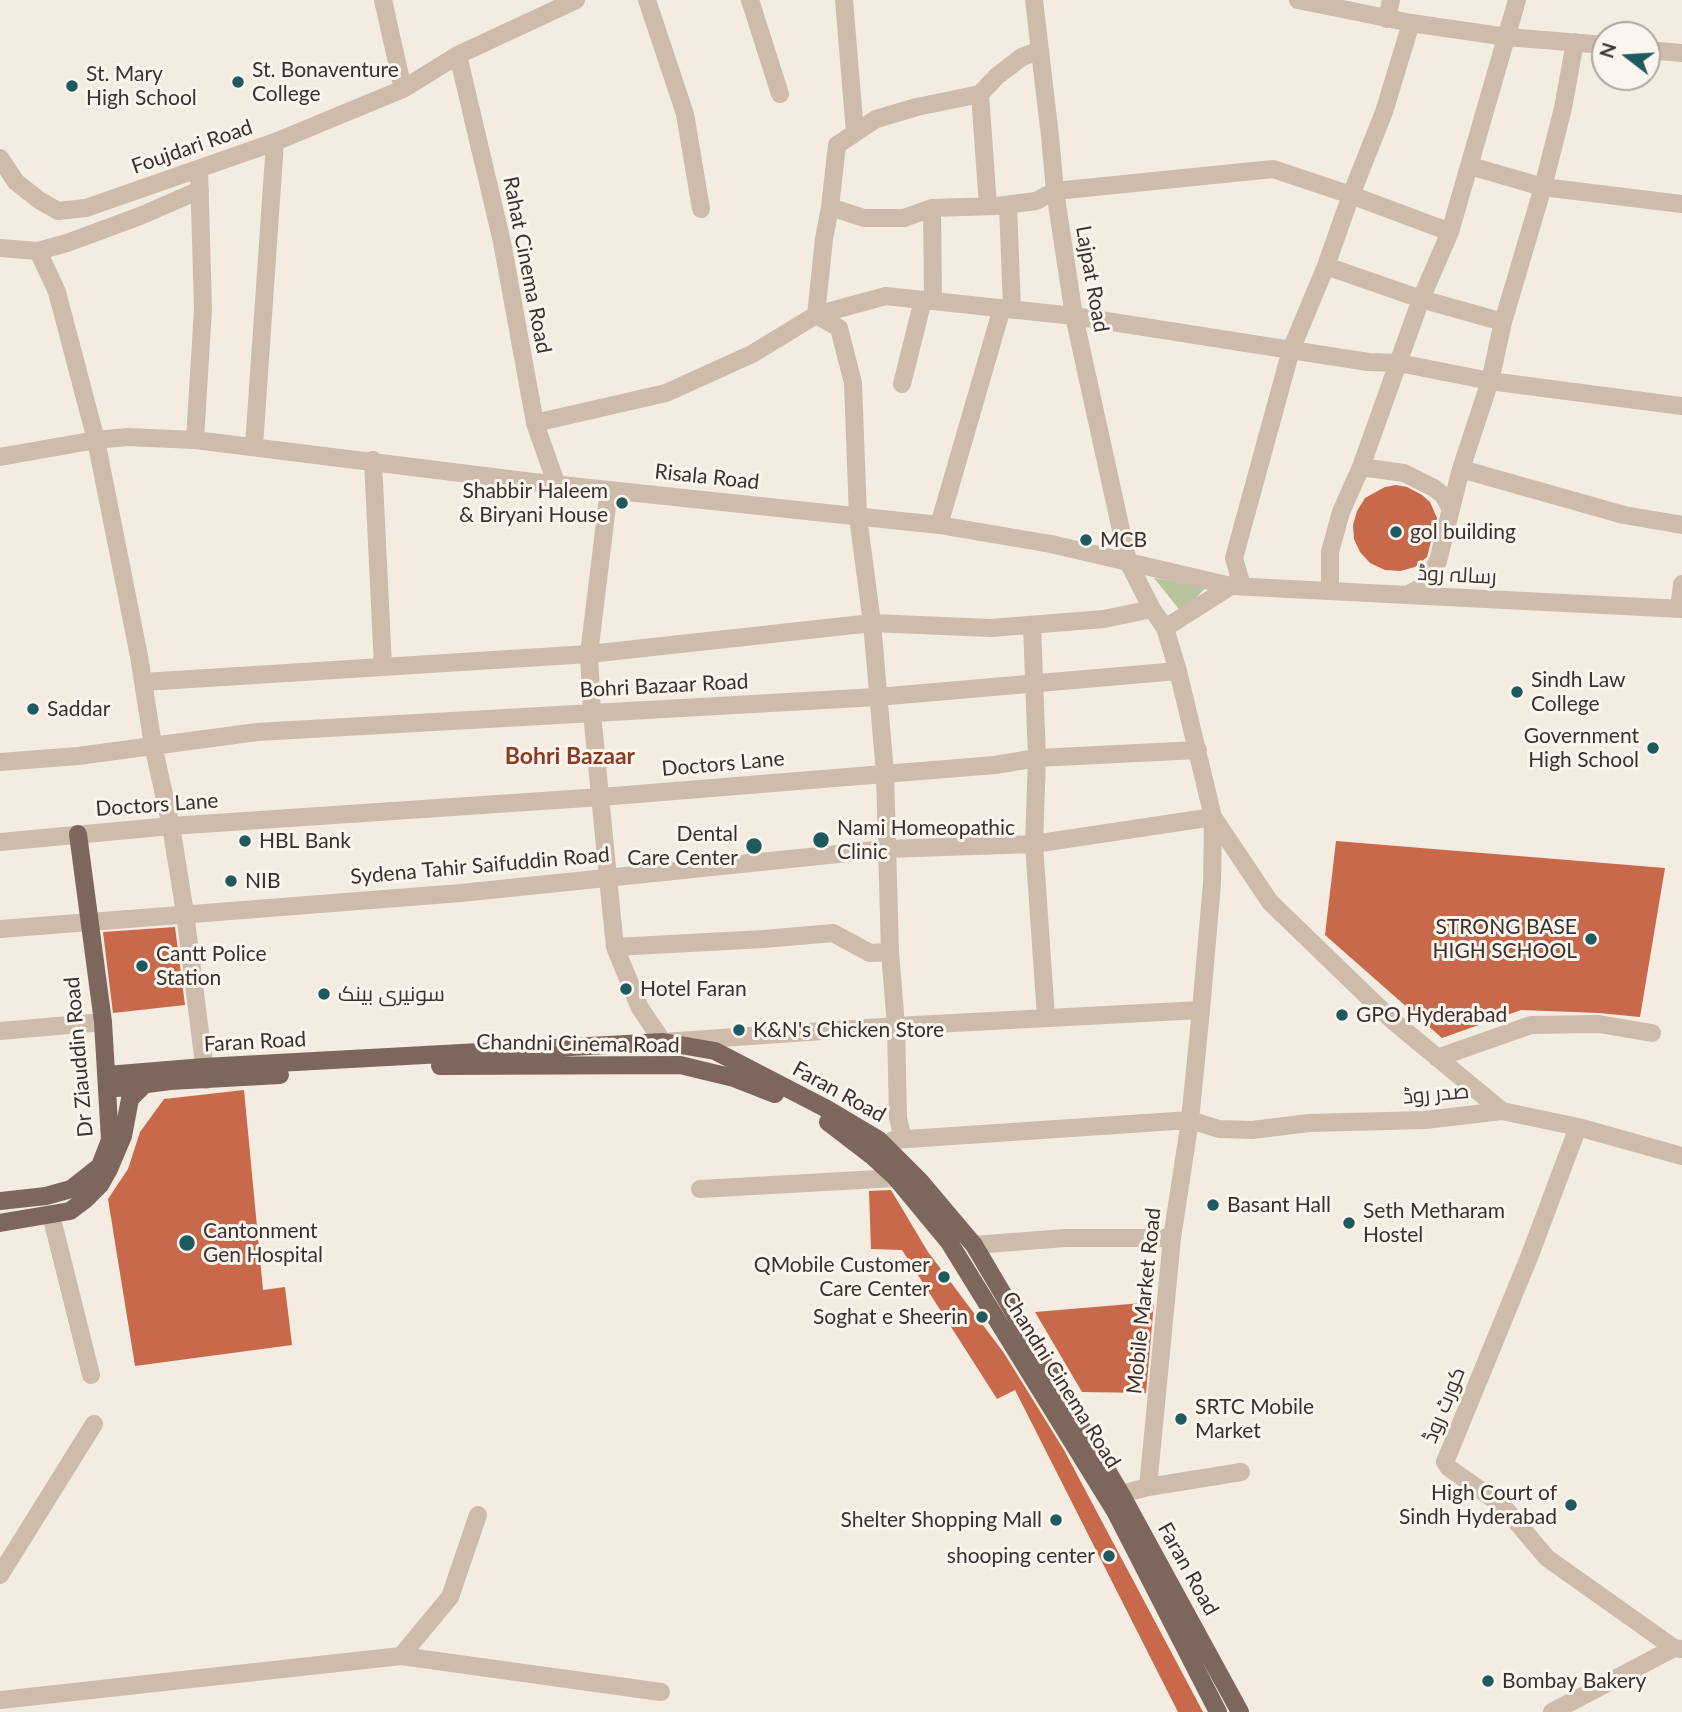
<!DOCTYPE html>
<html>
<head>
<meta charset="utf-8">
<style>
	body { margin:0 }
	#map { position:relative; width:1682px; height:1712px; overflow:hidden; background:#f4ebe1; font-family:Lato,sans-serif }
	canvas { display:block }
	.north { position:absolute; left:1591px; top:21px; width:70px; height:70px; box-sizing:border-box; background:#fbf5ee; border:2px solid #aea6a0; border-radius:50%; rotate:287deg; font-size:19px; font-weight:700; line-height:28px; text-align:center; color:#3b302b }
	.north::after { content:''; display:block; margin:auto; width:24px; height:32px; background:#1f5a5e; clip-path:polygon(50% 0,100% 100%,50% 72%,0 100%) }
</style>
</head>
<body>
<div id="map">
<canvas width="1682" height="1712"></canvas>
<div class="north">N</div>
</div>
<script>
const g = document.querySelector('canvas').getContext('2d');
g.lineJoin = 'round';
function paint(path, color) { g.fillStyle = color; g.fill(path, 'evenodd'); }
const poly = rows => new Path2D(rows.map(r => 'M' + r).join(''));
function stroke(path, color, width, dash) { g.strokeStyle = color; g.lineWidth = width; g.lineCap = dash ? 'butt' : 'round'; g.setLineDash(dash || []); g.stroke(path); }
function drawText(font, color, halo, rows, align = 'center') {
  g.font = font + ' Lato,Cairo,sans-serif'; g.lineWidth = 6; g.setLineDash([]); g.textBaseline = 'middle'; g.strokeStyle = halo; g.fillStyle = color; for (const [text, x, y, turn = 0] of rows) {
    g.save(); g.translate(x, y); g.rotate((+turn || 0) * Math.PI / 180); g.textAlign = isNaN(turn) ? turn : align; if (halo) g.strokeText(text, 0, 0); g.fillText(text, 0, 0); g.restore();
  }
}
const green = poly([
	[1154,578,1206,587,1182,613]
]);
const building = poly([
	[1396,485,1407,487,1422,495,1430,502,1437,518,1427,557,1415,567,1400,571,1385,570,1370,563,1360,552,1354,539,1353,525,1357,511,1365,498,1385,487],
	[1336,841,1665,868,1640,1017,1599,1013,1521,1010,1442,1038,1325,935],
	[175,927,185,1005,113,1013,103,932],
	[244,1090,263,1290,285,1287,292,1345,135,1366,108,1199,128,1169,140,1132,164,1099],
	[891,1190,928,1252,1004,1353,1064,1450,1203,1712,1178,1712,1015,1390,997,1399,902,1250,871,1249,869,1191],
	[1154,1302,1146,1393,1082,1392,1035,1312]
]);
const minor = poly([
	[383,0,403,89],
	[647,0,685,114,701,209],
	[750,0,780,94],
	[844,0,855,133],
	[1034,0,1050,136,1055,191,1074,316,1128,562,1152,609,1165,628,1178,671,1213,817,1270,902,1392,1020,1502,1111],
	[1298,0,1411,23,1507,37,1605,45],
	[1387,19,1391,0],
	[1647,50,1682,53],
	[458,55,502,242,535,423,556,483],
	[980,94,988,206],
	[0,158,16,182,39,200,58,211,86,208,275,142,403,89,458,55,576,0],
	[1470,166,1543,187,1682,204],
	[1008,205,1012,309],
	[830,207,837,145,876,119,917,107,980,94,997,76,1022,57,1040,50],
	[932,208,933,301],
	[0,248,38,251,67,243,140,216,200,190],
	[38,251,57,292,96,440,139,656,153,745,171,826,185,913,206,1080],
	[1326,266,1421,299,1503,322],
	[902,384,923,300],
	[535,423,666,393,752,354,816,315,886,296,1074,316,1368,362,1399,363,1490,381,1682,406],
	[195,440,203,309,199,170],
	[254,446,275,142],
	[0,457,96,440,127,437,195,440,533,482,939,525,1051,544,1231,586,1682,609],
	[373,460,383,667],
	[1361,467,1404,473,1434,488,1443,495,1451,509],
	[1461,469,1624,515,1682,525],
	[609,490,589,654,592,713,608,878,615,947,640,1008,663,1042,896,1026,1201,1010],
	[939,525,1002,308],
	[1242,586,1234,558,1291,350,1326,266,1351,195,1384,112,1411,23],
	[1330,591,1330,552,1341,512,1361,467,1421,299,1450,232,1517,0],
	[1407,595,1423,586,1438,561,1461,469,1490,381,1503,322,1543,187,1563,108,1575,42],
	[1679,609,1682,584],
	[1032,625,1037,758,1034,844,1046,1017],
	[1165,628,1231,586],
	[143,682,589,654,872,623,991,628,1104,619,1152,609],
	[0,762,78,756,257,732,877,697,1178,671],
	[0,842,171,826,601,797,995,765,1037,758,1198,750],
	[0,929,461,893,886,849,1034,844,1213,817,1212,883,1201,1010,1190,1120,1172,1238,1148,1487],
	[615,947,764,939,833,933,870,953,890,952],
	[0,1031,103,1022],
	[1437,1058,1531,1025,1599,1024,1652,1033],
	[1578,1127,1530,1255,1445,1462,1449,1468,1503,1506,1547,1558,1674,1648],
	[903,1139,898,1118,896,1026,890,952,885,773,872,623,858,517,853,383,839,328,816,315,824,239,830,207,864,218,904,218,932,208,997,206,1036,201,1055,191,1273,169,1351,195,1450,232],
	[893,1140,1190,1120,1219,1129,1252,1130,1309,1123,1425,1120,1502,1111,1578,1127,1682,1156],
	[700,1189,896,1178],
	[51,1215,91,1375],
	[974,1245,1065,1238,1172,1238],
	[1121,1494,1148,1487,1241,1472],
	[0,1575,94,1424],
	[401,1656,661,1692],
	[0,1700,401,1656,450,1597,478,1515],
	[1552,1712,1674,1648,1682,1649]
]);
const major = poly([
	[440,1066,680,1065,734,1078,775,1094],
	[107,1075,204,1067,663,1042,715,1051,827,1109,879,1140,920,1181,974,1245,1121,1494,1240,1712],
	[109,1089,170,1081,280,1075],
	[828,1122,871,1155,896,1178,949,1242,1115,1511,1218,1712],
	[0,1201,46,1196,71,1189,100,1166,110,1140,103,1022,78,834],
	[0,1223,70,1211,86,1199,100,1185,109,1169,123,1136,130,1099,145,1084]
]);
const markers = [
	[238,82,7,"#1f5a5e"],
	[72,86,7,"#1f5a5e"],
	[622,503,7,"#1f5a5e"],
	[1396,532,7,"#1f5a5e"],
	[1086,540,7,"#1f5a5e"],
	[1517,692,7,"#1f5a5e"],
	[33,709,7,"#1f5a5e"],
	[1653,748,7,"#1f5a5e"],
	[821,840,9,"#1f5a5e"],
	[245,841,7,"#1f5a5e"],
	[754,846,9,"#1f5a5e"],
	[231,881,7,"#1f5a5e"],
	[1591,939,7,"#1f5a5e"],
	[142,966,7,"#1f5a5e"],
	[626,989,7,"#1f5a5e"],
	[324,994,7,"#1f5a5e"],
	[1342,1015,7,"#1f5a5e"],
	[739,1030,7,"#1f5a5e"],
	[1213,1205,7,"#1f5a5e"],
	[1349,1223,7,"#1f5a5e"],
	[187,1243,9,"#1f5a5e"],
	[944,1277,7,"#1f5a5e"],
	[982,1317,7,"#1f5a5e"],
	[1181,1419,7,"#1f5a5e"],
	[1571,1505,7,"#1f5a5e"],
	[1056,1520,7,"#1f5a5e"],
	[1109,1556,7,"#1f5a5e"],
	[1488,1681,7,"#1f5a5e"]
];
const poiNames = [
	["St. Bonaventure",252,70],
	["College",252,94],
	["St. Mary",86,74],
	["High School",86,98],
	["Shabbir Haleem",608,491,"right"],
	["& Biryani House",608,515,"right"],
	["gol building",1410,532],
	["MCB",1100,540],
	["Sindh Law",1531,680],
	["College",1531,704],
	["Saddar",47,709],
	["Government",1639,736,"right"],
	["High School",1639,760,"right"],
	["Nami Homeopathic",837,828],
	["Clinic",837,852],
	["Dental",738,834,"right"],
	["Care Center",738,858,"right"],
	["HBL Bank",259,841],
	["NIB",245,881],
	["STRONG BASE",1577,927,"right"],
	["HIGH SCHOOL",1577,951,"right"],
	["Cantt Police",156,954],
	["Station",156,978],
	["Hotel Faran",640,989],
	["سونیری بینک",338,994],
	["GPO Hyderabad",1356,1015],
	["K&N's Chicken Store",753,1030],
	["Basant Hall",1227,1205],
	["Seth Metharam",1363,1211],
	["Hostel",1363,1235],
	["Cantonment",203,1231],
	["Gen Hospital",203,1255],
	["QMobile Customer",930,1265,"right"],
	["Care Center",930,1289,"right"],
	["Soghat e Sheerin",968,1317,"right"],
	["SRTC Mobile",1195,1407],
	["Market",1195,1431],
	["High Court of",1557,1493,"right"],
	["Sindh Hyderabad",1557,1517,"right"],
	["Shelter Shopping Mall",1042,1520,"right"],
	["shooping center",1095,1556,"right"],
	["Bombay Bakery",1502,1681]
];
const streetNames = [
	["Foujdari Road",192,147,-19],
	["Rahat Cinema Road",527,265,79],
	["Lajpat Road",1092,279,80],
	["Risala Road",707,477,6],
	["رسالہ روڈ",1457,575,3],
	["Bohri Bazaar Road",664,686,-3],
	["Doctors Lane",723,764,-5],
	["Doctors Lane",157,805,-4],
	["Sydena Tahir Saifuddin Road",480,866,-5],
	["Faran Road",255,1042,-3],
	["Chandni Cinema Road",578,1044,1],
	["Dr Ziauddin Road",79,1057,-95],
	["Faran Road",839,1092,29],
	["صدر روڈ",1436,1094,-5],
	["Mobile Market Road",1144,1301,-84],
	["Chandni Cinema Road",1061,1380,58],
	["کورٹ روڈ",1444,1405,-68],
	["Faran Road",1188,1569,61]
];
const neighbourhoodNames = [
	["Bohri Bazaar",570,757]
];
paint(green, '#b8c4a0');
paint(building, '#c8694b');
stroke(minor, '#cdbbac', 18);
stroke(major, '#7d675c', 18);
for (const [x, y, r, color] of markers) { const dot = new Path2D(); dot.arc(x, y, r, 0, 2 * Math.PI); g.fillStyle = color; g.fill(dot); stroke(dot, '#fbf5ee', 2.5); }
drawText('21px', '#3b302b', '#fbf5ee', poiNames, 'left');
drawText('21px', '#3b302b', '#fbf5ee', streetNames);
drawText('bold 23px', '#8c3b22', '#fbf5ee', neighbourhoodNames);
</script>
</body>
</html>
